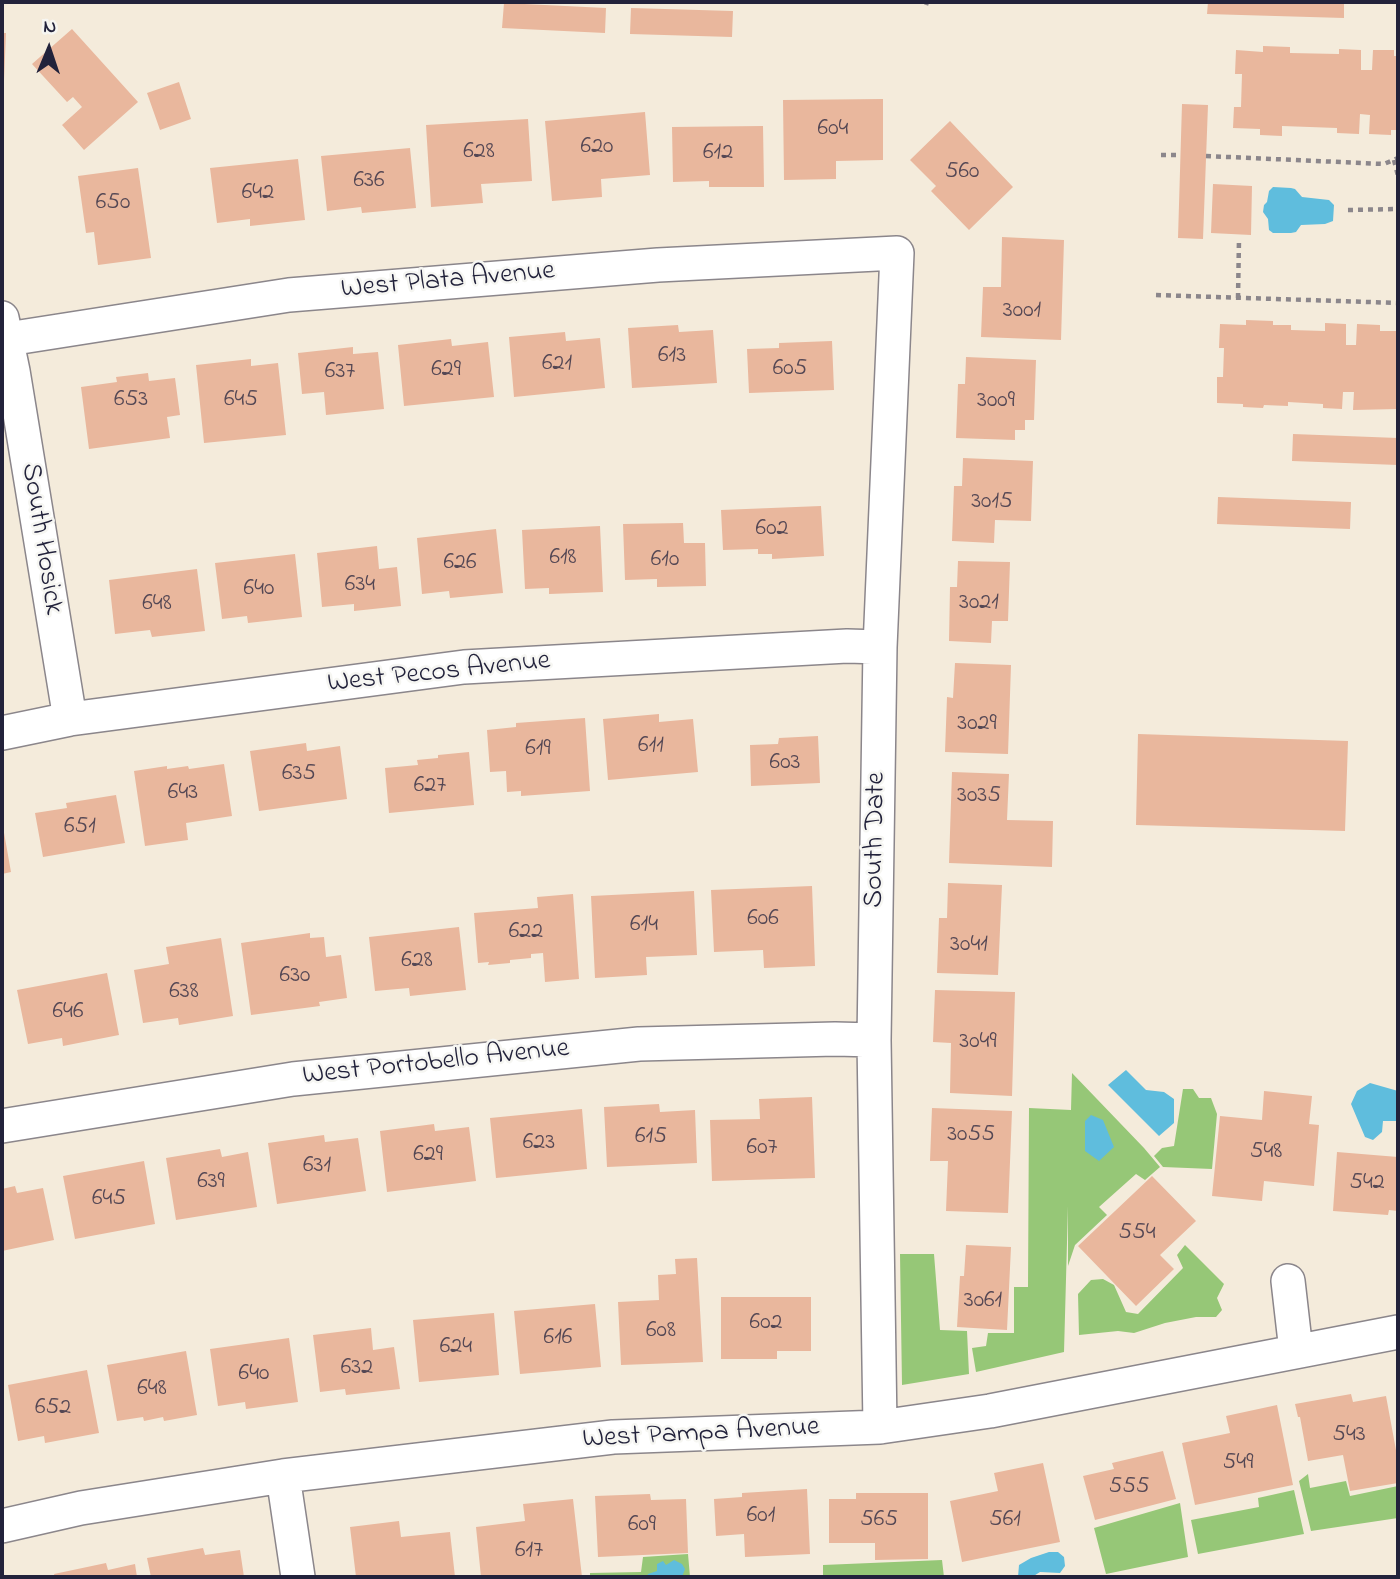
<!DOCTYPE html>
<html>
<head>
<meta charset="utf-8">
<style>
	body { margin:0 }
	#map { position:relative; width:1400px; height:1579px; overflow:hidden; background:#f4ebdb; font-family:"Indie Flower",sans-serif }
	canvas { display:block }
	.frame { position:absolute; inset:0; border:4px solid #22223b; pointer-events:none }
	.north { position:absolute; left:14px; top:14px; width:70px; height:70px; -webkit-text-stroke:5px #f6f6f2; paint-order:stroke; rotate:2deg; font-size:19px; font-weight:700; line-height:28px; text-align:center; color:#22223b }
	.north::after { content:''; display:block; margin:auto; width:24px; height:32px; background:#22223b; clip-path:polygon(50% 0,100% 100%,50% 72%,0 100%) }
</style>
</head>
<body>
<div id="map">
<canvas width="1400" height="1579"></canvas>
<div class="frame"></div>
<div class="north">N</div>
</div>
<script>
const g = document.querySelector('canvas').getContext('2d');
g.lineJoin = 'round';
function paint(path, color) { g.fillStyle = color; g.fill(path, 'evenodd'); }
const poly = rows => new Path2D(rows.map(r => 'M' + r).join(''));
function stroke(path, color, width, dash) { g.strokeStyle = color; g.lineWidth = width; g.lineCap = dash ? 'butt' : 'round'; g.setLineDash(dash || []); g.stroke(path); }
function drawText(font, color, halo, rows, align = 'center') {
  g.font = font + ' "Indie Flower",sans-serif'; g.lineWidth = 5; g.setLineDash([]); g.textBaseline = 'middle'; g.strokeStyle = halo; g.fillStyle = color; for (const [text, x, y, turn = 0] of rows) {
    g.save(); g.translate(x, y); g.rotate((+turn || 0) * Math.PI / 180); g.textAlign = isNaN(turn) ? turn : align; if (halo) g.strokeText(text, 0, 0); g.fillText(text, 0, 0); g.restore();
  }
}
const green = poly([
	[1072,1073,1144,1148,1160,1167,1145,1180,1136,1174,1099,1207,1107,1215,1075,1245,1068,1266,1068,1206,1064,1352,976,1372,972,1348,986,1346,988,1333,1014,1333,1014,1287,1028,1287,1029,1108,1071,1110],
	[1183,1089,1193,1089,1199,1098,1211,1098,1217,1114,1212,1169,1163,1167,1154,1156,1162,1148,1174,1146],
	[1185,1245,1224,1284,1217,1298,1222,1310,1216,1317,1196,1317,1165,1323,1134,1333,1118,1331,1079,1335,1078,1294,1091,1280,1103,1279,1114,1285,1126,1312,1138,1314,1183,1268,1177,1255],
	[900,1254,934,1254,940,1330,967,1331,969,1374,902,1385],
	[1308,1474,1310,1488,1346,1481,1350,1496,1398,1486,1398,1518,1311,1531,1299,1481],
	[1294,1490,1304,1534,1198,1554,1191,1520,1259,1507,1258,1498],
	[1180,1503,1188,1557,1106,1574,1094,1528],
	[688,1554,690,1577,590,1577,590,1573,641,1572,643,1557],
	[942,1560,944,1577,823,1577,823,1565]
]);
const water = poly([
	[1273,187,1291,188,1295,189,1302,197,1329,200,1334,205,1333,221,1325,224,1301,225,1296,232,1291,233,1273,233,1269,230,1268,219,1263,212,1264,205,1267,202,1269,191],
	[1126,1070,1146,1090,1164,1092,1174,1099,1174,1123,1159,1136,1108,1085],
	[1370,1083,1398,1091,1398,1121,1383,1121,1382,1132,1373,1140,1365,1137,1351,1104,1357,1091],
	[1091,1115,1103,1120,1114,1147,1099,1161,1085,1151,1085,1121],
	[1049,1552,1058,1552,1064,1557,1065,1566,1060,1573,1040,1572,1032,1577,1018,1577,1019,1565,1031,1558],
	[674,1560,682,1564,685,1569,682,1577,647,1577,648,1574,657,1571,657,1564,663,1561,666,1565]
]);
const building = poly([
	[1208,2,1344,2,1344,18,1207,14],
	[504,3,606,8,605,33,502,28],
	[631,8,733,11,732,37,630,34],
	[72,29,138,102,84,150,62,125,82,107,73,97,67,102,32,64],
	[2,33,6,33,4,81,2,81],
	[1263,46,1290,47,1290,53,1339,54,1339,49,1361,50,1361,70,1372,70,1373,50,1394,50,1394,56,1398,56,1398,130,1391,130,1391,135,1369,134,1370,115,1360,114,1359,134,1337,133,1337,128,1282,126,1282,136,1260,135,1260,129,1233,128,1234,107,1241,107,1242,74,1235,74,1236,50,1263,52],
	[179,82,191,119,160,130,147,93],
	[883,99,883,160,836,161,836,179,784,180,783,100],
	[1182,104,1208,105,1203,239,1178,238],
	[645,112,650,175,601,179,602,197,552,201,545,121],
	[528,119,532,181,481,184,483,203,431,207,426,125],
	[950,121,1013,187,969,230,931,191,936,186,910,160],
	[763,126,764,187,709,187,709,181,673,182,672,127],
	[410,148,416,208,362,213,361,207,327,211,321,156],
	[298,159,305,220,250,226,250,219,217,223,210,168],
	[138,168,151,258,98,265,94,232,86,233,78,176],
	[1213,184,1252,186,1251,235,1211,233],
	[1002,237,1064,240,1061,340,981,337,983,287,1001,287],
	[1246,320,1273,321,1273,325,1291,325,1291,330,1325,331,1325,323,1346,324,1346,345,1356,345,1357,324,1380,325,1380,331,1398,331,1398,409,1353,410,1354,392,1343,392,1342,409,1323,408,1323,404,1288,402,1288,406,1264,405,1263,408,1243,407,1243,404,1217,403,1217,377,1223,377,1224,348,1219,348,1220,324,1246,325],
	[678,325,679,332,713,330,717,383,632,388,628,328],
	[565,332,566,341,600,338,605,388,514,397,509,337],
	[451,339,452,346,488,342,494,397,404,406,398,345],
	[832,341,834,390,749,393,747,349,779,348,779,343],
	[353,347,353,354,378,352,384,409,326,415,324,392,302,394,298,353],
	[966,357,1036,360,1034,420,1025,420,1025,430,1015,430,1015,440,956,438,958,384,965,384],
	[251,359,251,366,278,363,286,435,204,443,196,365],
	[148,373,149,381,175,378,180,415,167,417,170,438,89,449,81,387,117,382,116,377],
	[1293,434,1398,438,1398,465,1292,461],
	[963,458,1033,461,1031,521,995,520,994,543,952,541,954,486,962,486],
	[1218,497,1351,502,1350,529,1217,524],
	[821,506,824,556,772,559,772,554,758,554,758,549,723,550,721,510],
	[683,523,684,543,705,543,706,586,657,587,657,579,625,580,623,524],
	[600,526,603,592,549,594,549,588,525,589,522,530],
	[496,529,503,593,450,598,449,591,422,594,417,538],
	[377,546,379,569,397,567,401,606,354,611,354,604,322,607,317,553],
	[295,554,302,617,248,623,247,616,222,619,215,563],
	[958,561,1010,562,1008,621,992,621,991,643,949,641,950,587,957,587],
	[197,569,205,631,152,637,150,630,115,634,109,580],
	[955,663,1011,665,1008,754,945,752,947,697,953,698],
	[659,714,659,722,693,719,698,772,608,780,603,719],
	[585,718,590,791,521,796,521,791,507,792,506,771,490,772,487,730,516,727,516,723],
	[1138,734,1348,741,1345,831,1136,825],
	[818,736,820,783,751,786,750,745,778,744,779,738],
	[306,743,307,751,340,746,347,799,259,811,250,751],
	[469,752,474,805,389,813,385,768,418,765,417,760,438,758,438,755],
	[224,764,232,816,186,823,188,840,145,846,134,771,167,766,167,769,188,766,189,769],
	[952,772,1009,774,1007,820,1053,821,1052,867,949,863],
	[116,795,125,843,43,857,35,813,67,808,66,803],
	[2,827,3,827,11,872,2,874],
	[948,883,1002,885,998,975,937,973,939,918,947,918],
	[812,886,815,966,764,968,763,950,714,952,711,890],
	[694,891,697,955,646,957,647,975,595,978,591,896],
	[573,894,579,979,545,982,543,953,531,954,531,958,510,960,510,963,488,965,489,962,478,963,474,913,538,908,537,897],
	[459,927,466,990,410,996,409,988,375,991,369,937],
	[310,933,310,938,324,937,326,957,341,955,347,998,319,1002,320,1006,251,1015,241,943],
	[221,938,233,1016,179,1025,178,1018,143,1023,134,970,169,964,166,947],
	[107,973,119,1035,63,1046,62,1038,28,1044,17,990],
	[935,990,1015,992,1012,1096,950,1093,951,1043,933,1042],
	[1264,1091,1312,1096,1309,1124,1319,1125,1314,1186,1264,1181,1262,1201,1212,1196,1220,1116,1262,1120],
	[812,1097,815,1178,712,1181,710,1120,760,1119,759,1099],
	[659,1104,660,1112,695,1110,697,1163,607,1167,604,1107],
	[932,1108,1012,1111,1008,1213,946,1211,948,1161,930,1161],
	[582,1109,587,1169,496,1178,490,1118],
	[434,1124,435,1131,469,1127,476,1181,387,1192,380,1131],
	[324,1135,325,1142,358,1138,366,1191,277,1204,268,1143],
	[220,1149,222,1157,248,1152,257,1207,176,1220,166,1158],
	[1337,1152,1398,1157,1398,1211,1389,1210,1388,1215,1333,1211],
	[144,1161,155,1224,75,1239,63,1176],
	[1152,1176,1196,1221,1160,1255,1174,1269,1136,1306,1078,1246],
	[15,1186,17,1193,43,1188,54,1240,2,1251,2,1189],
	[966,1245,1011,1247,1007,1330,957,1327,960,1276,964,1276],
	[697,1258,703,1362,621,1365,618,1302,659,1300,658,1275,676,1274,675,1259],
	[721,1297,811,1297,811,1351,777,1351,777,1359,721,1359],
	[595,1304,601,1367,520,1374,514,1311],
	[494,1313,499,1375,419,1382,413,1320],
	[371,1328,373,1350,394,1347,400,1389,346,1395,345,1389,320,1392,313,1335],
	[289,1338,298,1402,246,1409,245,1402,218,1406,210,1349],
	[186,1351,197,1415,164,1421,163,1417,144,1421,143,1417,117,1421,107,1365],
	[87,1370,99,1433,45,1443,44,1436,18,1441,8,1385],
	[1351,1394,1353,1402,1386,1396,1398,1461,1398,1483,1350,1491,1343,1455,1308,1461,1300,1417,1298,1417,1295,1404],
	[1277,1405,1293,1485,1195,1505,1182,1443,1230,1433,1226,1416],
	[1163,1451,1176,1499,1095,1520,1083,1476,1114,1469,1112,1463],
	[1043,1463,1060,1542,962,1562,950,1501,998,1491,994,1473],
	[807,1489,810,1554,745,1557,744,1534,716,1536,714,1499,742,1497,742,1493],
	[856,1493,928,1493,928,1559,875,1560,875,1543,829,1543,829,1499,856,1499],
	[650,1494,651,1500,686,1499,688,1553,598,1557,595,1496],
	[573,1499,582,1577,481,1577,476,1527,525,1521,523,1504],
	[399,1521,401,1537,450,1532,455,1577,356,1577,350,1527],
	[203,1548,205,1555,240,1550,244,1577,151,1577,147,1558],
	[106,1563,108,1570,135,1564,137,1577,55,1577,54,1574]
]);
const path = poly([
	[806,3,806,2],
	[926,5,927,2],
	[1161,155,1180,155],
	[1206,156,1384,164,1398,158],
	[1394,160,1398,176],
	[1348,210,1398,209],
	[1156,295,1398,303],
	[1238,298,1239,239]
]);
const minor = poly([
	[2,318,13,371,70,719],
	[2,340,289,295,658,265,897,253,880,647,874,1040,880,1427],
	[2,733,70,719,464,667,847,646,880,647],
	[2,1126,293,1079,639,1044,835,1039,874,1040],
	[1288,1281,1296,1351],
	[283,1476,298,1577],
	[2,1526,81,1508,283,1476,613,1437,880,1427,990,1411,1398,1332]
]);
const numberNames = [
	["604",833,130],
	["620",597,148],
	["628",479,153],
	["612",718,154],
	["560",962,173],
	["636",369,182],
	["642",258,194],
	["650",113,204],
	["3001",1022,312],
	["613",672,357],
	["621",557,365],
	["605",790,370],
	["629",446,371],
	["637",340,373],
	["653",131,401],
	["645",241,401],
	["3009",996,402],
	["3015",992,503],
	["602",772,530],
	["618",563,559],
	["610",665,561],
	["626",460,564],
	["634",360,586],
	["640",259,590],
	["3021",979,604],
	["648",157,605],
	["3029",977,725],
	["611",651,747],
	["619",538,750],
	["603",785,764],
	["635",299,775],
	["627",430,787],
	["643",183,794],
	["3035",979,797],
	["651",80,828],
	["606",763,920],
	["614",644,926],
	["622",526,933],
	["3041",969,946],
	["628",417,962],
	["630",295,977],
	["638",184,993],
	["646",68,1013],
	["3049",978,1043],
	["3055",971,1136],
	["615",651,1138],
	["623",539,1144],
	["607",762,1149],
	["548",1266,1153],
	["629",428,1156],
	["631",317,1167],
	["639",211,1183],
	["542",1367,1184],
	["645",109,1200],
	["554",1137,1234],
	["3061",983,1302],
	["602",766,1324],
	["608",661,1332],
	["616",558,1339],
	["624",456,1348],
	["632",357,1369],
	["640",254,1375],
	["648",152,1390],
	["652",53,1409],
	["543",1349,1436],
	["549",1238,1464],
	["555",1129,1488],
	["601",761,1517],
	["565",879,1521],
	["561",1005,1521],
	["609",642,1526],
	["617",529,1552]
];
const streetNames = [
	["West Plata Avenue",448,282,-5],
	["South Hosick",40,539,81],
	["West Pecos Avenue",439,674,-6],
	["South Date",877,840,-89],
	["West Portobello Avenue",436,1064,-6],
	["West Pampa Avenue",701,1435,-3]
];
paint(green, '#96c777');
paint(water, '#5fbddd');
paint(building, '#e9b79d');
stroke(minor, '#8b868b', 36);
stroke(path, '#8b868b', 4.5, [5, 5]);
stroke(minor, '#fff', 33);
drawText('24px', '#544754', null, numberNames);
drawText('28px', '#22223b', '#f6f6f2', streetNames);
</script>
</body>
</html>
